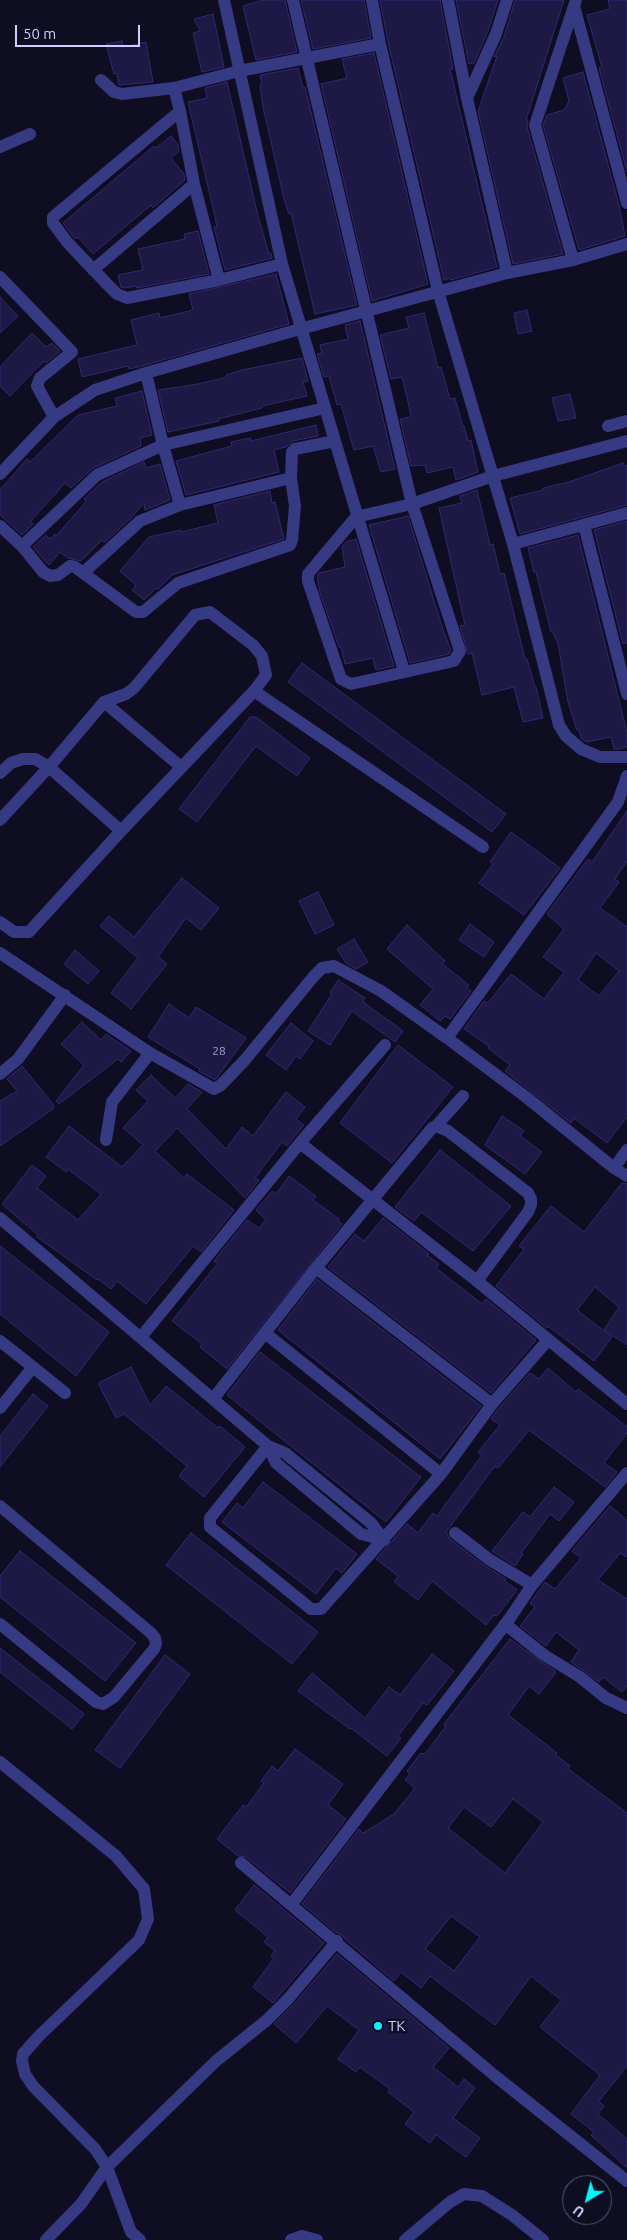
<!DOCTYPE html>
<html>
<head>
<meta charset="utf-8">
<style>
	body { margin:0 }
	#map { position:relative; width:627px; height:2240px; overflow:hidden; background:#0e0d22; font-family:Ubuntu,sans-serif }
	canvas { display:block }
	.north { position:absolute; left:562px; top:2175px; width:50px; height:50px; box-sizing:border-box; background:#0e0d22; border:1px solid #5b5a7a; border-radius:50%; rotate:217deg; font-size:14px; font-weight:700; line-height:20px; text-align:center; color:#cfceff }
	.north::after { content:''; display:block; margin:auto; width:18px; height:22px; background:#00f7f9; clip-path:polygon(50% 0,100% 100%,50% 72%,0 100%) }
	.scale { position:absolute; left:15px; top:25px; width:125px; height:22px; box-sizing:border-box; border:2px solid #cfceff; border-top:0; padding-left:6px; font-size:15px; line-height:18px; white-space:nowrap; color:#cfceff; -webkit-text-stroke:4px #0e0d22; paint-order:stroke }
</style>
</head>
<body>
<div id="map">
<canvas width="627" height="2240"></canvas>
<div class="north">U</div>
<div class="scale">50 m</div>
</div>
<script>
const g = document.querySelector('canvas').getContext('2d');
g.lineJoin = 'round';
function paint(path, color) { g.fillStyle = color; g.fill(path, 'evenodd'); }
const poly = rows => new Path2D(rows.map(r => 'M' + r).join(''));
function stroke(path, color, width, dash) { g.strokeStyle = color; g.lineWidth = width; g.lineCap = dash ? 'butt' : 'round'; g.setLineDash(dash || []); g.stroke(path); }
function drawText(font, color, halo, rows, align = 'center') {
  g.font = font + ' Ubuntu,sans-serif'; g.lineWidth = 5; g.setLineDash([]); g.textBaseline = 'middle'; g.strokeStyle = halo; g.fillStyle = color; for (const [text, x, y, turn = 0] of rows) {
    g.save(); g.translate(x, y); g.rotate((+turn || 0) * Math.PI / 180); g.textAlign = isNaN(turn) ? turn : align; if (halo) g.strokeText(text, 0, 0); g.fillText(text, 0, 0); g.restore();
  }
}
const building = poly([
	[263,0,285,0,297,52,256,60,243,6,263,0],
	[301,0,364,0,371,38,313,49,301,0],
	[380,0,440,0,453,69,450,69,497,267,451,280,450,278,444,280,388,42,380,0],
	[456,0,498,0,488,31,474,63,469,64,456,0],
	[515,0,564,0,526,120,528,120,527,127,563,254,513,264,478,111,497,56,494,57,504,37,515,0],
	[608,0,627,0,627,172,599,68,602,67,587,15,610,9,608,0],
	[213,14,224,67,202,72,193,33,200,31,194,19,213,14],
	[122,41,123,47,146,42,153,82,119,85,117,73,114,74,106,44,122,41],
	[374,53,428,284,372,301,321,84,347,78,342,59,374,53],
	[298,68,303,88,305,87,357,305,315,314,291,213,289,214,284,199,263,107,260,84,262,84,260,75,298,68],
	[583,72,619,205,625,236,579,250,543,125,547,115,564,110,569,101,563,78,583,72],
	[227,82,258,216,269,254,271,253,272,258,225,270,214,227,217,227,213,208,188,102,207,98,205,88,227,82],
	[171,136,178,145,179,151,171,158,184,174,185,180,153,208,151,205,93,254,78,237,75,239,63,223,154,146,156,148,171,136],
	[198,231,209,274,137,288,136,286,125,288,121,287,118,275,143,270,138,249,185,239,184,234,198,231],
	[276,274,289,324,142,366,129,369,128,366,82,377,78,359,137,345,131,320,159,313,160,318,193,310,189,294,276,274],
	[0,297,18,316,0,333,0,297],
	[527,310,532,331,518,334,514,313,527,310],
	[424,313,438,368,441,367,450,399,455,398,463,427,464,426,468,441,471,440,478,472,456,480,453,467,427,473,425,465,411,466,400,419,411,417,408,402,402,377,391,379,380,335,409,328,406,317,424,313],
	[360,321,395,469,381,472,373,446,354,450,341,404,337,405,329,376,324,377,317,354,322,353,320,345,348,339,345,325,360,321],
	[32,333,46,347,52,343,60,351,46,363,44,361,10,396,0,386,0,367,32,333],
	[302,358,308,381,303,382,307,396,262,406,262,408,218,419,219,421,168,432,158,390,198,384,227,377,226,375,242,370,302,358],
	[142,391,152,435,140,438,141,446,93,468,71,488,65,483,30,522,33,524,22,535,0,515,0,490,27,459,30,462,78,415,117,406,115,398,142,391],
	[570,394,576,418,558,421,552,398,570,394],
	[316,425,318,436,293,441,286,447,274,450,279,472,186,495,176,461,232,446,231,442,250,438,251,441,316,425],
	[144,462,146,468,160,464,170,500,145,510,144,503,130,519,105,542,102,540,81,561,68,558,60,552,49,565,46,562,33,547,46,535,50,539,55,534,56,536,84,504,86,501,84,499,102,482,144,462],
	[623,463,623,466,627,465,627,505,520,534,510,498,543,490,543,488,569,482,623,463],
	[477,490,490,545,493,544,500,574,504,573,525,659,527,659,535,687,536,687,543,718,523,722,514,687,482,695,472,653,468,654,460,626,465,625,439,508,462,503,460,496,477,490],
	[270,491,272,503,275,502,284,539,172,575,158,589,156,588,144,600,132,590,136,585,120,571,149,537,181,530,181,532,218,523,214,505,270,491],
	[408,516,443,630,451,650,449,654,410,663,369,525,408,516],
	[627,521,627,643,623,644,594,530,627,521],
	[578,535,627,733,627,747,619,749,614,749,611,737,586,742,581,738,579,730,577,730,568,702,558,644,553,632,551,632,536,572,534,572,528,548,578,535],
	[356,539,394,666,376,670,373,658,345,664,341,647,339,647,320,593,317,576,319,573,345,567,342,547,346,542,356,539],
	[302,663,506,814,492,832,288,682,302,663],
	[250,717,256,717,310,758,297,776,256,746,197,822,179,809,250,717],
	[627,811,627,861,615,879,619,882,600,908,627,927,627,1117,607,1143,574,1118,571,1123,505,1071,510,1065,488,1048,489,1046,464,1029,484,1001,488,1003,511,974,544,999,564,972,543,957,564,929,547,914,588,859,592,862,627,811],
	[596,953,619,971,599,996,578,980,596,953],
	[511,832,560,868,524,915,479,883,493,864,490,862,511,832],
	[182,878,219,908,201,930,186,918,158,957,167,964,131,1009,111,993,138,958,100,926,109,916,134,937,182,878],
	[318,892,334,925,315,934,299,901,318,892],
	[470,924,494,942,484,957,459,940,470,924],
	[407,925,445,961,442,964,469,985,467,988,471,991,450,1019,445,1016,440,1021,420,1005,433,989,387,949,407,925],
	[354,939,368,962,356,969,346,963,337,949,354,939],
	[75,950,99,971,88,984,64,964,75,950],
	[338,980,365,998,363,1002,403,1031,395,1042,352,1011,330,1045,308,1031,332,994,330,993,338,980],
	[169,1004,189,1018,196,1007,246,1038,216,1079,213,1079,199,1071,200,1069,148,1037,169,1004],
	[82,1022,101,1040,106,1034,131,1051,121,1062,118,1059,59,1104,56,1101,84,1065,61,1044,82,1022],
	[291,1023,313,1041,300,1059,296,1056,286,1070,266,1055,291,1023],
	[398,1045,453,1087,392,1163,340,1123,398,1045],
	[22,1066,53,1104,53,1109,0,1146,0,1101,17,1091,7,1079,22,1066],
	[151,1075,175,1098,188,1084,202,1092,187,1109,226,1149,242,1127,253,1136,286,1092,305,1107,296,1119,304,1125,287,1146,282,1142,255,1178,259,1180,245,1198,177,1128,155,1151,184,1178,187,1174,234,1210,201,1252,193,1246,146,1304,117,1281,111,1289,98,1279,97,1280,37,1237,38,1235,2,1204,32,1165,46,1176,37,1188,78,1220,101,1194,68,1169,66,1172,46,1157,69,1126,122,1167,143,1145,123,1128,148,1101,136,1090,151,1075],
	[502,1116,524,1131,520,1136,542,1152,525,1174,485,1145,502,1116],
	[440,1150,511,1206,473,1251,421,1212,414,1221,395,1207,440,1150],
	[289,1176,316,1196,313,1200,339,1219,338,1221,342,1224,227,1369,200,1347,202,1344,172,1321,217,1264,214,1261,247,1220,259,1228,266,1220,256,1210,272,1191,276,1194,289,1176],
	[622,1183,627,1184,627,1345,604,1330,619,1307,595,1287,577,1310,612,1337,594,1361,548,1326,547,1328,496,1286,524,1249,519,1246,551,1206,584,1232,622,1183],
	[383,1218,429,1254,427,1255,439,1264,436,1268,482,1304,486,1299,536,1340,491,1393,328,1267,355,1234,364,1241,383,1218],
	[0,1246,109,1332,76,1376,0,1314,0,1246],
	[317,1279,481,1406,440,1459,278,1330,317,1279],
	[260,1352,421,1477,386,1522,227,1395,260,1352],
	[131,1367,150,1405,166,1386,218,1428,220,1426,245,1447,204,1497,179,1476,187,1466,124,1414,116,1418,98,1383,131,1367],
	[548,1368,576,1392,578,1389,627,1427,627,1433,604,1463,617,1472,605,1487,529,1430,498,1468,495,1466,446,1532,450,1539,485,1566,506,1579,505,1581,517,1590,497,1616,494,1615,486,1625,432,1581,418,1600,394,1582,398,1576,376,1559,407,1524,418,1533,433,1513,437,1516,482,1455,478,1452,500,1425,491,1419,498,1409,530,1373,539,1379,548,1368],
	[33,1394,48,1406,0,1467,0,1436,33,1394],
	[263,1482,357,1554,342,1573,336,1568,316,1594,222,1522,237,1503,243,1508,263,1482],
	[554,1487,574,1502,559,1521,550,1514,521,1553,523,1554,515,1566,492,1551,523,1512,530,1517,554,1487],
	[610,1506,627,1520,627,1557,620,1553,598,1580,627,1599,627,1685,622,1692,603,1677,599,1682,571,1662,579,1650,556,1632,546,1646,520,1626,535,1607,530,1603,545,1582,555,1589,581,1558,572,1551,610,1506],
	[191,1533,318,1632,292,1664,166,1565,191,1533],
	[20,1551,136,1643,105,1681,0,1597,0,1576,20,1551],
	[510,1639,556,1672,539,1694,529,1686,508,1715,557,1753,556,1755,570,1766,568,1769,627,1813,627,2066,599,2101,604,2106,598,2114,627,2139,627,2168,591,2135,594,2132,571,2114,600,2075,540,2027,561,2000,531,1976,495,2025,430,1976,421,1988,401,1972,394,1981,345,1939,342,1935,337,1933,302,1904,359,1829,363,1833,394,1814,415,1788,405,1780,410,1774,407,1771,421,1753,425,1754,446,1726,444,1724,510,1639],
	[513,1799,543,1822,505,1873,448,1828,464,1807,491,1827,513,1799],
	[451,1916,480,1937,454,1971,425,1949,451,1916],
	[0,1648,84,1714,72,1729,0,1672,0,1648],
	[432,1654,454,1671,427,1705,423,1703,398,1736,401,1738,387,1756,351,1728,350,1729,298,1691,312,1673,365,1718,389,1687,400,1695,432,1654],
	[165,1655,190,1674,120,1768,95,1750,165,1655],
	[295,1749,343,1784,328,1805,346,1819,290,1893,246,1857,238,1856,217,1839,243,1805,246,1807,264,1783,261,1781,272,1766,278,1771,295,1749],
	[254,1885,324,1943,273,2003,253,1987,274,1958,271,1956,275,1951,264,1942,268,1937,235,1910,254,1885],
	[337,1954,449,2048,433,2067,458,2087,464,2079,475,2088,453,2118,480,2138,466,2157,436,2135,430,2143,405,2124,414,2112,388,2092,390,2089,360,2067,356,2072,338,2059,359,2030,327,2006,296,2043,274,2024,294,2004,337,1954]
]);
const minor = poly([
	[293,0,412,504,460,651,454,661,351,684,341,679,308,581,308,574,356,517,412,504,493,476,627,441],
	[372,0,380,44,438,291,513,544,559,725,566,736,581,749,600,757,627,757],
	[448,0,467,98,507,273],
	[574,6,627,203],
	[101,80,114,92,122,94,174,88],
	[467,98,496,34,507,0],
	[180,111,194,184,219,280,127,298,117,294,107,284,67,242,53,223,53,217,180,111,174,88,239,71,380,44],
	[0,147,30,134],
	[573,260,535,125,576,0],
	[93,270,194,184],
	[0,277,72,352,40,378,37,386,54,417],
	[219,280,282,264],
	[146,373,163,445,180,505],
	[608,426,627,421],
	[335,441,404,671],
	[0,474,54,417,95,390,146,373,300,329,507,273,573,260,627,244],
	[584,525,627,694],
	[0,526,22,546,43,572,50,576,58,575,70,566,75,567,136,612,143,612,178,583,290,545,292,540,295,506,291,478,292,452,295,449,335,441,282,264,224,0],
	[513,544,627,513],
	[22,546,97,475,163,445,325,408],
	[83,573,140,521,180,505,291,478],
	[254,691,483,847],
	[104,702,181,767],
	[0,773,11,763,23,759,35,759,49,767,121,831],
	[0,820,49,767,104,702,126,694,134,688,195,615,210,612,253,645,262,656,266,675,254,691,121,831,29,932,14,932,0,922],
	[0,953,150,1053,214,1089,221,1085,244,1061,314,976,322,968,334,966,381,991,447,1038,526,1097,614,1168,627,1176],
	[447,1038,618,802,627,776],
	[0,1074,18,1059,65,995],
	[436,1126,463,1096],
	[106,1140,112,1102,150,1053],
	[300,1143,477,1281,627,1404],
	[614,1168,627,1150],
	[0,1218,268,1446,285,1453,371,1523,384,1540],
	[316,1268,492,1404],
	[265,1333,441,1474],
	[141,1337,300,1143,385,1045],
	[0,1341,33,1367,0,1408],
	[33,1367,65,1393],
	[213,1399,316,1268,432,1128,436,1126,448,1131,528,1193,531,1199,531,1205,528,1212,477,1281],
	[268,1446,210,1518,210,1527,311,1609,321,1609,441,1474,492,1404,548,1340],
	[268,1446,276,1463,361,1534,384,1540],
	[0,1506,151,1633,155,1638,156,1644,154,1649,114,1697,103,1704,96,1702,0,1624],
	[455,1533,490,1560,532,1585],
	[505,1624,544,1655,580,1677,606,1698,627,1708],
	[241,1863,494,2075,627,2181],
	[291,1905,510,1618,532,1585,627,1473],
	[46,2240,81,2204,107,2167,216,2061,267,2020,288,1999,337,1941],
	[291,2240,302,2236,317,2240]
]);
const tertiary = poly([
	[0,1762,116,1856,144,1889,148,1919,139,1940,39,2036,23,2054,22,2061,25,2074,33,2086,95,2149,107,2167,131,2232,140,2240],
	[405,2240,450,2202,464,2194,482,2196,512,2215,543,2240]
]);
const markers = [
	[378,2026,5,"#00f7f9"]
];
const numberNames = [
	["28",219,1051]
];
const poiNames = [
	["TK",388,2026]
];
paint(building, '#1d1844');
stroke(building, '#312971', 1);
stroke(minor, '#363a83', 12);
stroke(tertiary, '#363a83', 12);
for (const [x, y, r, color] of markers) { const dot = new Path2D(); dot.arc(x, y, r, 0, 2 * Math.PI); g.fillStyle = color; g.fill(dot); stroke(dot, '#0e0d22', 2); }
drawText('12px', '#a2a0d0', null, numberNames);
drawText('15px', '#cfceff', '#0e0d22', poiNames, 'left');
</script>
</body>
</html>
